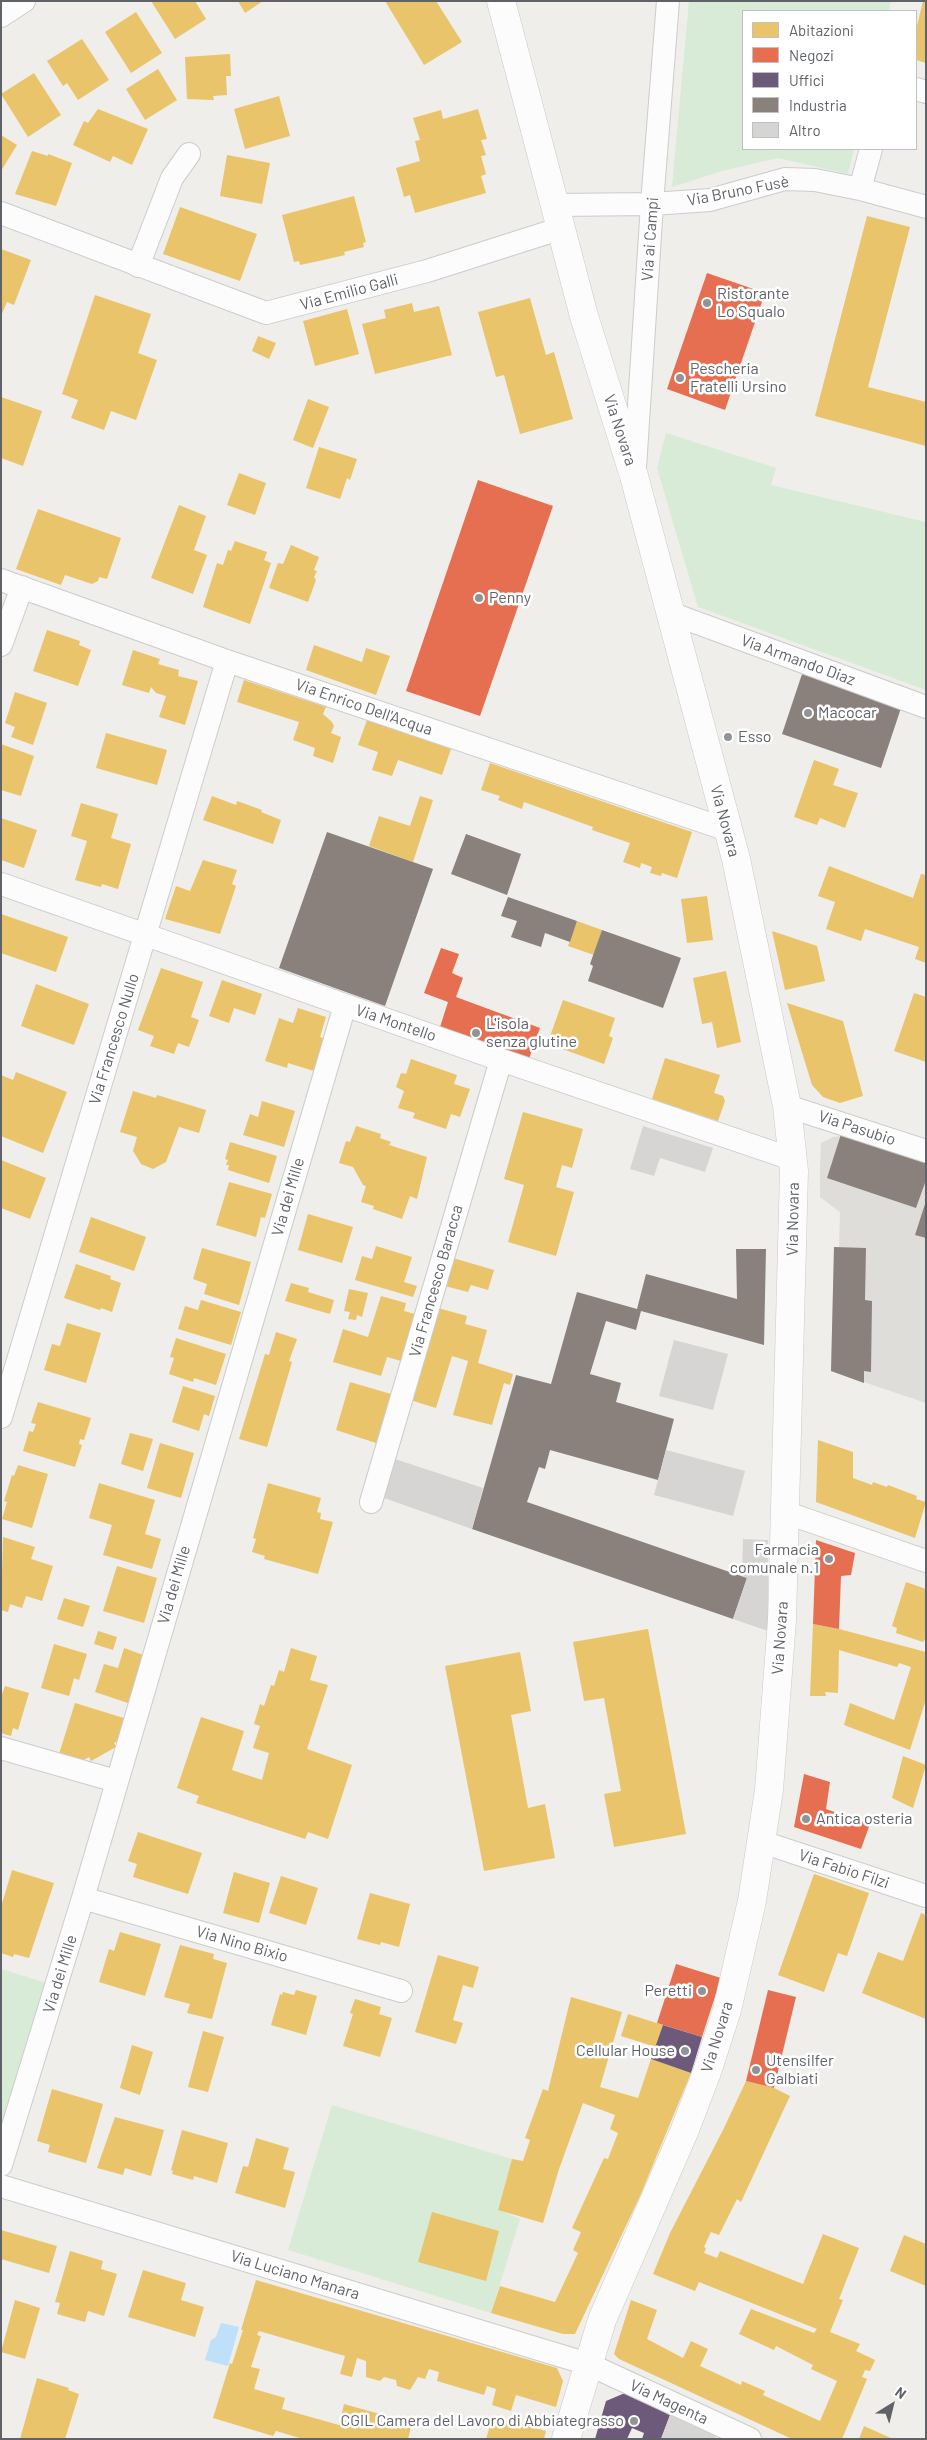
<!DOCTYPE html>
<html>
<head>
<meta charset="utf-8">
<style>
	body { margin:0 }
	#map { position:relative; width:927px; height:2440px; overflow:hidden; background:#efeeea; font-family:Barlow,sans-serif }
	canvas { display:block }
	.frame { position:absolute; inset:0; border:2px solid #5f6368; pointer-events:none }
	.legend { position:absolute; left:742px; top:10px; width:175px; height:140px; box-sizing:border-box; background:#fff; border:1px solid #bfc1c3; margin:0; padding:6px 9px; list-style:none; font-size:15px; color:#5f6368 }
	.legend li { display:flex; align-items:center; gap:10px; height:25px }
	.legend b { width:25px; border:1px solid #bfc1c3 }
	.north { position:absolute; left:867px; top:2380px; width:50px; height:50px; -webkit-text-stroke:4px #fff; paint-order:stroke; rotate:36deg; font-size:14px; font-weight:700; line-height:20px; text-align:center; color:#5f6368 }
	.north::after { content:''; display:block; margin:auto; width:18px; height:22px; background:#5f6368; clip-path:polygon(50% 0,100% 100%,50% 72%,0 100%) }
</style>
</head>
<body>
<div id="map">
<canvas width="927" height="2440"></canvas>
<div class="frame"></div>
<ul class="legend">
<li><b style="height:14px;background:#e9c46a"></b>Abitazioni</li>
<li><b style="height:14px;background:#e76f51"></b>Negozi</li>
<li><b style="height:14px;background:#6d597a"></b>Uffici</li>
<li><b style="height:14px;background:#8a817c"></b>Industria</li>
<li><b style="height:14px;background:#d6d5d3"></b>Altro</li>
</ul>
<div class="north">N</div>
</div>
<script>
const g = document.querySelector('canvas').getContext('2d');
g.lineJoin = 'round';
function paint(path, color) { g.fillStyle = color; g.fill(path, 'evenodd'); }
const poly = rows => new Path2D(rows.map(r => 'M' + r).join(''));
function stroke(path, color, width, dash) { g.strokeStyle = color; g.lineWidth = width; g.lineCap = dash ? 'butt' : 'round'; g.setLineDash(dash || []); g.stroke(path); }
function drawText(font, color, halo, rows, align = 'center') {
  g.font = font + ' Barlow,sans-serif'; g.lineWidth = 5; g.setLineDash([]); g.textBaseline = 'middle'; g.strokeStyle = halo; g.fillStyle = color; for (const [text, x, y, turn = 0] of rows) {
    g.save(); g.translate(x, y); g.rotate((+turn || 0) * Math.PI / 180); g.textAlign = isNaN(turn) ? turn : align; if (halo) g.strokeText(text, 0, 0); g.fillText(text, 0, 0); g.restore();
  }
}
const industrial = poly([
	[841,1136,926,1158,926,1403,831,1371,834,1247,839,1247,840,1212,820,1197,820,1167,821,1143,833,1137]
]);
const green = poly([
	[689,1,891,1,889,11,743,11,743,149,854,149,848,174,778,158,722,171,672,187],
	[666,433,776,468,771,485,926,522,926,690,698,607,657,468],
	[1,1969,50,1984,1,2147],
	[332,2105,512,2159,498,2209,520,2219,491,2313,288,2250]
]);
const water = poly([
	[221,2323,239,2327,228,2366,205,2360,211,2340,216,2337]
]);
const homes = poly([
	[151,1,195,1,206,19,175,39],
	[238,1,263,1,245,13],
	[385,1,436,1,462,42,424,65],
	[923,1,926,1,926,63,916,60,916,30],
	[136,12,162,53,131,73,105,32],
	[82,39,109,80,78,100,67,83,63,86,47,61],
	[230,54,231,76,226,76,227,95,213,96,214,100,187,99,185,57],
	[158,69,177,100,145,120,126,89],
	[34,73,61,115,28,137,1,94],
	[279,96,290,136,245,149,234,109],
	[98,109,148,129,132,165,113,156,110,162,73,145,84,121,88,123],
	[478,109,487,139,481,140,486,155,481,156,486,174,481,176,486,193,415,213,410,195,404,197,396,168,420,161,415,141,420,140,413,118,441,110,443,119],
	[1,135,17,145,1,171],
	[32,151,48,156,48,154,72,163,56,206,15,194],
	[227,155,270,163,262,204,220,196],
	[354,196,366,242,363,243,364,247,344,252,345,255,319,261,300,265,299,261,294,262,282,215],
	[180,207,257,234,240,281,163,254],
	[867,216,910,227,868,387,926,402,926,446,815,416],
	[1,249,31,260,14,305,7,302,1,316],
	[95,295,151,314,138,353,157,360,136,420,111,411,104,430,71,418,78,400,62,394],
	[530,298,546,355,554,352,573,419,520,434,504,375,496,377,478,312],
	[412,303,414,312,439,306,452,355,375,374,362,324,386,318,384,310],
	[347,309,359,354,315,366,303,321],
	[258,336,276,343,269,359,252,351],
	[1,397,42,411,23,466,1,458],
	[308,399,329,407,313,448,293,440],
	[319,447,357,459,350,480,347,478,340,499,306,488],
	[239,473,266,483,255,515,227,505],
	[179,505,206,516,194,550,207,555,193,594,151,578],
	[38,509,121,538,107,579,99,577,98,581,92,584,65,575,61,585,16,569],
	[235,541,267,552,264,560,271,563,250,624,203,607,217,563,223,565,228,550,231,551],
	[291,545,319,557,314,570,317,571,314,577,316,580,308,602,269,588,278,563,283,564],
	[47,630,80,641,79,645,91,650,78,686,33,671],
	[314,645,362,662,366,648,390,656,376,695,306,670],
	[133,650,160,659,158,664,179,670,178,676,198,681,185,725,159,717,166,696,156,693,151,687,149,693,122,685],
	[244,680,326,707,323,714,332,722,334,726,331,733,341,737,333,763,313,756,315,748,293,740,299,722,237,702],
	[15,692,47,703,33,745,11,737,15,727,5,723],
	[367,720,451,749,442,775,398,760,392,776,372,770,378,752,358,745],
	[106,733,167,750,157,785,96,768],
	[1,744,34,756,21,796,1,790],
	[814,760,839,769,833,785,858,793,845,828,820,818,817,825,794,817],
	[490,763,692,832,677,878,662,873,661,876,650,873,652,867,641,863,640,868,623,862,630,843,592,830,593,827,524,802,522,809,498,800,500,796,481,790],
	[212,796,236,805,237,801,262,810,261,812,281,820,273,844,203,820],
	[420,796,433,800,413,862,369,846,379,816,410,826],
	[81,803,118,814,111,838,131,844,118,889,102,884,101,887,75,880,87,841,71,836],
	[1,818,37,830,24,868,1,860],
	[203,860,237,870,232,884,236,886,220,934,165,919,176,886,190,891],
	[829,866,913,898,921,874,926,875,926,963,915,959,919,947,865,929,861,941,826,929,835,902,818,896],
	[707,896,713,940,687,943,681,899],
	[1,914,68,937,56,972,1,953],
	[577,921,602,930,594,955,568,946],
	[772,931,817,946,825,981,785,990],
	[161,968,203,982,191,1017,199,1020,189,1047,178,1043,174,1054,150,1046,154,1036,138,1030],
	[726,971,741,1042,717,1048,712,1022,702,1024,693,978],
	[222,980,262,994,255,1015,234,1008,229,1023,209,1016],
	[36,984,89,1004,74,1045,21,1026],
	[914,993,926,997,926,1062,894,1051],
	[563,1000,615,1018,609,1036,613,1038,604,1064,554,1046,556,1042,549,1039],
	[787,1003,843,1021,863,1096,840,1103,823,1097,812,1085],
	[298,1008,326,1017,320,1037,327,1040,317,1072,288,1063,287,1068,265,1061,279,1018,293,1023],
	[665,1058,720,1075,714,1093,723,1096,725,1101,718,1121,652,1099],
	[411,1059,457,1075,454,1084,470,1089,460,1117,451,1114,446,1129,413,1118,415,1113,398,1108,404,1091,396,1087,401,1073,406,1074],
	[16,1072,67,1092,43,1153,1,1136,1,1075,13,1080],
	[133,1091,156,1098,157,1095,206,1110,199,1133,179,1127,166,1162,153,1169,141,1164,133,1151,137,1137,120,1132],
	[262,1101,295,1111,284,1147,243,1135,250,1114,258,1117],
	[523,1112,583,1129,572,1168,562,1165,556,1187,574,1192,556,1256,508,1242,524,1185,504,1179],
	[356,1126,381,1134,380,1138,391,1142,389,1145,427,1157,417,1199,410,1196,402,1219,373,1209,374,1206,361,1202,366,1186,363,1185,353,1167,339,1163,346,1141,350,1142],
	[230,1142,277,1156,269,1183,228,1170,229,1165,226,1165,228,1160,225,1159],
	[1,1160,46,1178,30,1219,1,1208],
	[229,1182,272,1194,265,1218,261,1217,256,1237,216,1225],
	[308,1214,353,1227,342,1263,298,1250],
	[91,1217,146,1237,134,1271,79,1252],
	[376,1246,412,1257,404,1282,417,1286,413,1297,355,1280,362,1256,372,1259],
	[202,1248,251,1262,239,1305,204,1294,207,1284,193,1279],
	[453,1258,494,1270,488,1290,471,1285,468,1292,445,1286],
	[76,1264,111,1276,110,1279,121,1283,112,1312,101,1308,100,1310,64,1298],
	[291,1283,309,1288,308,1292,334,1300,330,1314,285,1301],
	[349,1289,368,1293,362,1317,357,1315,356,1320,348,1319,350,1312,344,1311],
	[381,1296,406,1303,404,1311,415,1314,401,1361,387,1357,381,1376,333,1362,343,1329,368,1337],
	[201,1300,241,1312,231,1345,178,1329,185,1306,198,1310],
	[438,1308,467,1316,465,1324,487,1330,478,1363,513,1374,510,1385,504,1383,492,1425,453,1415,468,1361,452,1356,436,1408,410,1400],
	[67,1323,101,1333,86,1383,44,1370,52,1344,60,1346],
	[276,1332,297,1339,289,1361,292,1362,267,1447,239,1439,265,1354,269,1355],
	[176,1338,226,1354,216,1385,194,1378,193,1382,169,1374,174,1358,170,1357],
	[350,1382,391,1394,376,1443,336,1430],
	[183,1386,215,1396,209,1416,204,1414,199,1431,172,1422],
	[38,1402,91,1418,84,1440,80,1439,79,1444,82,1445,75,1467,23,1451,29,1431,33,1432,36,1424,31,1423],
	[130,1433,153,1439,143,1471,121,1464],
	[818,1440,853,1452,853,1478,872,1485,873,1482,887,1487,888,1485,917,1496,916,1499,926,1502,915,1538,816,1502],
	[160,1443,194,1453,181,1498,147,1488],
	[18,1465,48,1474,32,1528,2,1519,7,1502,4,1501,12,1475,14,1476],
	[99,1483,155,1500,145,1534,161,1539,152,1569,103,1555,112,1525,89,1518],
	[268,1483,321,1498,317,1512,321,1513,320,1519,333,1522,318,1574,264,1559,265,1556,252,1552,256,1539,253,1538],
	[3,1537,35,1547,31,1559,53,1566,42,1601,26,1596,22,1608,10,1604,8,1612,1,1610],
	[117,1566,157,1578,144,1623,103,1611],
	[906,1582,926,1589,926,1638,923,1642,896,1633,897,1628,892,1626],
	[64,1598,90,1606,83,1627,57,1619],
	[813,1624,839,1629,926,1652,926,1699,910,1750,844,1725,850,1703,894,1720,911,1667,899,1663,897,1667,839,1650,838,1693,825,1692,826,1696,810,1696],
	[648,1629,686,1834,614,1847,604,1794,621,1791,604,1698,584,1701,573,1642],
	[98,1631,117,1637,113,1650,94,1644],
	[54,1644,87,1654,79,1680,74,1678,69,1696,41,1688],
	[124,1648,146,1656,131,1704,95,1692,104,1664,118,1668],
	[291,1648,317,1656,310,1680,328,1685,307,1749,352,1765,328,1839,308,1832,305,1839,196,1803,199,1796,177,1788,201,1717,244,1731,232,1770,262,1780,269,1753,253,1748,260,1726,254,1724,260,1704,264,1706,271,1685,274,1686,279,1670,284,1672],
	[520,1652,531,1711,511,1715,528,1808,545,1804,555,1858,484,1871,445,1666],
	[5,1686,29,1693,18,1730,13,1728,11,1736,1,1733,1,1697],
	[75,1703,127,1719,121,1739,114,1743,116,1747,91,1761,89,1757,82,1761,59,1754],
	[903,1756,926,1765,913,1808,892,1798],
	[138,1832,202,1853,188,1894,133,1877,137,1864,128,1861],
	[12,1870,54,1883,29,1958,14,1954,13,1957,1,1953,1,1907],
	[234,1872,270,1883,259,1923,223,1913],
	[814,1874,869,1893,847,1956,838,1953,824,1992,778,1975],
	[281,1876,318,1888,306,1925,269,1913],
	[370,1893,410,1904,399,1947,381,1942,380,1945,357,1939],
	[921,1913,926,1915,926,2019,862,1993,878,1952,903,1961],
	[120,1932,161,1944,145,1996,99,1982,109,1949,114,1951],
	[180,1945,214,1954,213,1959,227,1963,212,2019,187,2013,190,2004,164,1997],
	[438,1955,479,1967,473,1988,463,1985,453,2020,463,2023,456,2044,415,2032],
	[296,1990,317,1996,306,2035,271,2025,280,1994,282,1995,283,1992,294,1995],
	[571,1997,622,2012,600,2087,638,2098,651,2059,691,2073,640,2196,575,2334,563,2334,491,2313,500,2286,555,2302,578,2253,573,2250,581,2232,572,2228,604,2158,608,2159,618,2133,610,2129,615,2115,583,2103,559,2169,543,2223,498,2210,512,2159,523,2161,530,2140,525,2138,543,2089,548,2091],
	[355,1999,381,2007,379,2014,392,2018,380,2057,343,2046,353,2014,350,2013],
	[628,2014,663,2025,656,2047,621,2036],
	[203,2031,224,2037,208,2092,188,2087],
	[132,2045,153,2052,140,2095,120,2088],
	[746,2081,774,2088,790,2096,741,2202,737,2199,719,2235,711,2232,704,2247,706,2248,704,2253,717,2258,720,2251,803,2284,823,2234,859,2248,839,2299,843,2300,830,2332,860,2344,856,2351,875,2360,870,2371,865,2370,862,2377,867,2379,842,2439,792,2439,671,2383,619,2359,614,2354,631,2300,657,2310,647,2339,683,2358,691,2341,708,2349,700,2366,741,2385,742,2381,765,2391,763,2395,820,2421,837,2381,811,2369,813,2365,776,2346,774,2350,739,2334,751,2309,814,2333,817,2329,699,2282,695,2291,653,2274,670,2233,723,2130],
	[52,2089,103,2104,86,2163,48,2152,50,2145,37,2141],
	[115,2117,164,2130,151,2176,125,2168,123,2175,97,2168],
	[182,2130,228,2143,217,2183,194,2176,193,2180,172,2174,173,2171,171,2170],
	[256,2138,289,2148,283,2169,295,2172,285,2208,235,2193,243,2166,248,2167],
	[432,2212,499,2231,486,2281,418,2262],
	[1,2230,57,2246,49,2273,1,2259],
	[904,2235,926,2244,926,2286,890,2271],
	[70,2251,103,2261,101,2269,117,2274,104,2316,88,2311,85,2322,57,2314,60,2303,55,2302],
	[143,2270,186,2283,181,2300,204,2307,195,2337,128,2317],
	[256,2280,557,2368,563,2381,556,2407,516,2395,511,2411,492,2405,496,2389,487,2386,484,2395,437,2381,439,2372,429,2369,425,2379,418,2377,410,2390,397,2386,396,2380,384,2377,380,2381,366,2377,366,2361,357,2358,352,2377,340,2374,345,2356,259,2331,257,2335,261,2336,251,2367,260,2369,254,2389,285,2398,282,2409,339,2425,344,2404,412,2423,408,2439,303,2439,276,2431,273,2436,213,2418,230,2363,232,2364,243,2330,241,2330],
	[15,2300,40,2308,25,2359,1,2352],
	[37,2378,69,2388,68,2390,79,2394,65,2439,20,2439],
	[493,2416,546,2431,544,2439,486,2439],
	[864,2426,893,2439,859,2439]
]);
const shops = poly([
	[707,273,765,293,725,410,667,389],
	[478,480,553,506,480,716,406,691],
	[441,948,459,954,452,973,463,978,456,997,540,1028,529,1059,440,1027,448,1002,424,993],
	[816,1540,855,1553,851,1575,841,1576,839,1629,813,1624],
	[804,1774,830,1782,826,1809,870,1824,861,1849,794,1827],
	[676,1964,721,1978,702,2037,657,2023],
	[768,1990,796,1997,774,2088,746,2081]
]);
const offices = poly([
	[663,2025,702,2037,691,2073,651,2059],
	[625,2393,670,2415,661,2439,642,2439,644,2433,632,2428,627,2439,595,2439,606,2401]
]);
const industry = poly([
	[802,674,901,708,881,768,782,734],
	[327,832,433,869,385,1006,279,968],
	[466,834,521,854,507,895,451,874],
	[508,897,577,921,570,942,545,933,541,947,511,937,517,921,501,916],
	[602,930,681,958,663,1008,588,981,593,966,590,964],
	[842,1131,926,1159,926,1180,916,1208,827,1178],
	[925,1204,926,1204,926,1238,915,1235],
	[834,1247,866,1248,865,1300,872,1301,871,1372,864,1371,864,1383,831,1371],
	[736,1249,766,1249,764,1345,641,1311,636,1330,606,1321,590,1374,621,1383,616,1402,674,1419,658,1480,550,1450,545,1469,539,1467,527,1502,747,1578,733,1619,472,1529,516,1375,551,1384,577,1292,637,1309,646,1274,737,1299]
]);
const building = poly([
	[643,1126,713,1148,705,1172,660,1158,654,1176,630,1169],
	[674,1340,728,1354,713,1410,659,1396],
	[666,1450,745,1471,733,1516,654,1495],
	[395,1459,483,1488,472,1529,384,1498],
	[743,1539,768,1540,768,1631,733,1619,747,1578,742,1576],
	[670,2415,716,2436,715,2439,661,2439]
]);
const street = poly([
	[1,16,24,1],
	[916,89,926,92],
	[860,189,871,149],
	[555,205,652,204,710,200,785,179,815,180,860,189,926,207],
	[1,213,266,313,427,271,562,228],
	[138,266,172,178,189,154],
	[635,468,652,204,668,1],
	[1,580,227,661,728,830],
	[670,613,926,707],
	[1,645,22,587],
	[1,884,501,1060,792,1159],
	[787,1106,926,1151],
	[1,1417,227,661],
	[371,1502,501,1060],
	[787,1513,926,1561],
	[1,1748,116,1781],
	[762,1842,926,1896],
	[83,1898,401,1991],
	[1,2165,83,1898,345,1005],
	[1,2186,588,2364,750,2439]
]);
const secondary = poly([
	[501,1,584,316,634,476,736,859,787,1106,794,1171,782,1620,769,1790,752,1901,727,2010,707,2072,684,2132,602,2320,566,2439]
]);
const markers = [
	[707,303,5,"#919496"],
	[680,378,5,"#919496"],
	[479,598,5,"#919496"],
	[808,713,5,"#919496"],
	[728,737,5,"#919496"],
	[476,1033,5,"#919496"],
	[829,1559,5,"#919496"],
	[806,1819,5,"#919496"],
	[702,1991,5,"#919496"],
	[685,2051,5,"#919496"],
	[756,2070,5,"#919496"],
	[634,2421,5,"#919496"]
];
const streetNames = [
	["Via Bruno Fusè",738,191,-11],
	["Via ai Campi",650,239,-86],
	["Via Emilio Galli",349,292,-15],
	["Via Novara",620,430,72],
	["Via Armando Diaz",798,660,20],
	["Via Enrico Dell'Acqua",364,707,19],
	["Via Novara",725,821,75],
	["Via Montello",396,1023,19],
	["Via Francesco Nullo",114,1039,-73],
	["Via Pasubio",857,1128,18],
	["Via dei Mille",288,1197,-74],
	["Via Novara",793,1219,-89],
	["Via Francesco Baracca",436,1281,-74],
	["Via dei Mille",174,1585,-74],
	["Via Novara",780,1638,-86],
	["Via Fabio Filzi",844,1869,18],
	["Via Nino Bixio",242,1944,16],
	["Via dei Mille",60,1974,-73],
	["Via Novara",717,2037,-73],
	["Via Luciano Manara",295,2275,17],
	["Via Magenta",669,2402,25]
];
const poiNames = [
	["Ristorante",717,294],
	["Lo Squalo",717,312],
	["Pescheria",690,369],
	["Fratelli Ursino",690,387],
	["Penny",489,598],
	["Macocar",818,713],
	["Esso",738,737],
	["L'isola",486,1024],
	["senza glutine",486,1042],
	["Farmacia",819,1550,"right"],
	["comunale n.1",819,1568,"right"],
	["Antica osteria",816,1819],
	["Peretti",692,1991,"right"],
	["Cellular House",675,2051,"right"],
	["Utensilfer",766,2061],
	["Galbiati",766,2079],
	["CGIL Camera del Lavoro di Abbiategrasso",624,2421,"right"]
];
paint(industrial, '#dfddda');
paint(green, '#d8ebd6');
paint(water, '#bfe0f9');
paint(homes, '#e9c46a');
paint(shops, '#e76f51');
paint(offices, '#6d597a');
paint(industry, '#8a817c');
paint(building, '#d6d5d3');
stroke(street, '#cbcccc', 24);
stroke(secondary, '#cacacb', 29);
stroke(street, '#fdfcfc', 22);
stroke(secondary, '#fdfcfc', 28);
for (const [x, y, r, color] of markers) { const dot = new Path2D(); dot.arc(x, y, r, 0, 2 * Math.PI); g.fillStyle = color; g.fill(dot); stroke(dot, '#fff', 2); }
drawText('16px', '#5f6368', '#fff', streetNames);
drawText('16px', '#5f6368', '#fff', poiNames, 'left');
</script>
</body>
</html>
